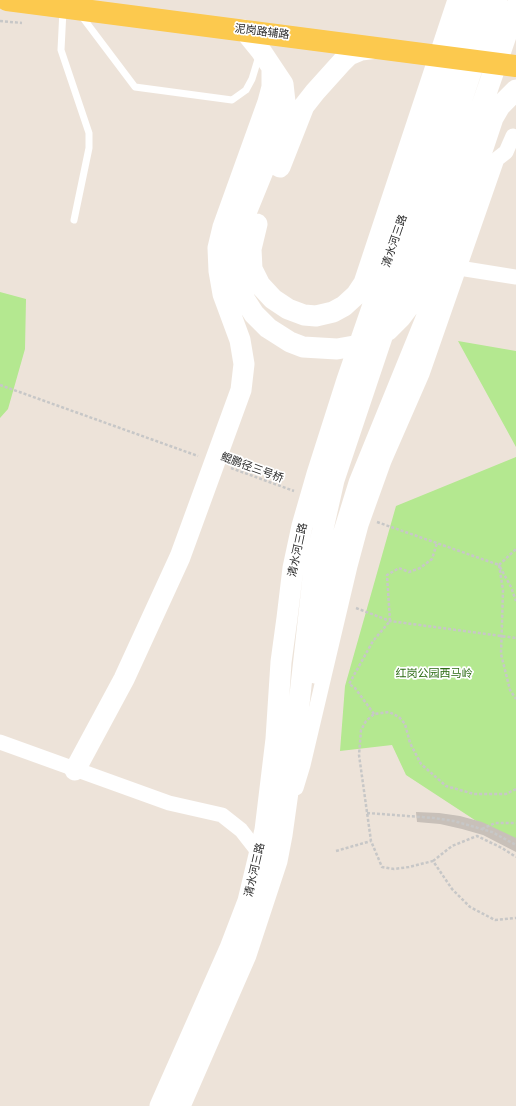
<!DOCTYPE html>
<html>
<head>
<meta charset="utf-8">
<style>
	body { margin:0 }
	canvas { display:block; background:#ede3d9 }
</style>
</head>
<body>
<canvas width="516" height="1106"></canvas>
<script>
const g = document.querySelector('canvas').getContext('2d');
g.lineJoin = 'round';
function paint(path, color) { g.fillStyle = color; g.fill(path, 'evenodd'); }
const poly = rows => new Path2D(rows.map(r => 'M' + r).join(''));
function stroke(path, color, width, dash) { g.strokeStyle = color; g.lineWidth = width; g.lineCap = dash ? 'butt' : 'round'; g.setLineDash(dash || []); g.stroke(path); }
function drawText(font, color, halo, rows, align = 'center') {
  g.font = font + ' "Fira Sans","Noto Sans SC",sans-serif'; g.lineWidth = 3.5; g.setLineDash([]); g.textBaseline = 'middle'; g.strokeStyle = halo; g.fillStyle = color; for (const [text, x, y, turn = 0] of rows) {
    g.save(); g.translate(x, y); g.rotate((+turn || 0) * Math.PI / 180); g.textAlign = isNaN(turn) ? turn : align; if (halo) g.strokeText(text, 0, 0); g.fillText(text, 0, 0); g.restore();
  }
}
const green = poly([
	[0,292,26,299,25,349,8,409,0,418],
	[458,341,516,351,516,447],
	[516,457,516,847,406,775,392,745,340,751,345,686,396,506]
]);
const building = poly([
	[416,812,439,813,460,816,482,822,516,838,516,852,483,835,462,829,440,824,417,822]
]);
const path = poly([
	[0,21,22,23],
	[0,385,198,456],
	[231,468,294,491],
	[377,522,499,565],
	[499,565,503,590,501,654,510,690,516,699],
	[499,565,516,549],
	[500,567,511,587,516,601],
	[356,608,390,621,516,638],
	[374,714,355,688,349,684,373,641,390,621,387,575,399,568,409,572,420,568,432,559,437,543],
	[516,789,506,794,474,794,446,786,421,764,410,743,405,724,399,717,389,712,374,714,366,721,361,730,359,755,371,841,382,867,394,869,409,867,433,861,452,889,470,907,495,920,516,918],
	[367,813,434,818,454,821,492,832,516,845],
	[482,829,495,823,516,823],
	[336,851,371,841],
	[433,861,452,846,477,836,502,848,516,857]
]);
const lane = poly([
	[63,10,61,50,89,133,89,148,74,220],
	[80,14,135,87,232,100,246,90,252,79,259,56]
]);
const street = poly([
	[459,268,516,277],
	[0,742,169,803,222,815,241,830,259,853,265,856],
	[296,788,303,765,350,566,361,525,384,461,422,374,497,159,506,152,513,136]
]);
const secondary = poly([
	[244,30,261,51,283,84,285,102,284,113,274,144,241,225,236,247,235,265,238,282,245,300,254,314,268,328,290,342,303,347,337,349,354,346,372,339,388,330,401,317,410,305,417,293,516,7],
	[280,167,304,106,315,92,342,62,349,55,361,50,377,48],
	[257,224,251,249,252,269,260,285,273,299,288,309,304,315,316,316,333,312,344,306,356,295,364,283,458,0],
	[315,673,330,588,342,538,359,483,427,316,493,118,500,106,516,90],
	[75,770,124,679,180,557,241,390,244,364,240,340,223,294,219,271,218,248,223,227,268,102,272,87,272,68],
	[160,1106,230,948,248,901,265,830,276,739,281,662,287,618,293,568,302,526,317,474,347,380,445,97,477,0],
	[180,1106,246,955,277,861,282,835,294,749,314,569,334,480,470,75,497,0]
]);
const primary = poly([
	[7,0,516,66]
]);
const streetNames = [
	["泥岗路辅路",262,32,7],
	["清水河三路",395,241,-71],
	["鲲鹏径三号桥",252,468,20],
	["清水河三路",298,550,-78],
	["清水河三路",255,870,-77]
];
const parkNames = [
	["红岗公园西马岭",434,674]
];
paint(green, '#b4e890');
paint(building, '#c8c0b9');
stroke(path, '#c7c7c7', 2.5, [3, 2]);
stroke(lane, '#fff', 7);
stroke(street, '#fff', 15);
stroke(secondary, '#fff', 21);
stroke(primary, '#fcc94e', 22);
drawText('11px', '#292929', '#fff', streetNames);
drawText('11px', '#2b6b13', '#fff', parkNames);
</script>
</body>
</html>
